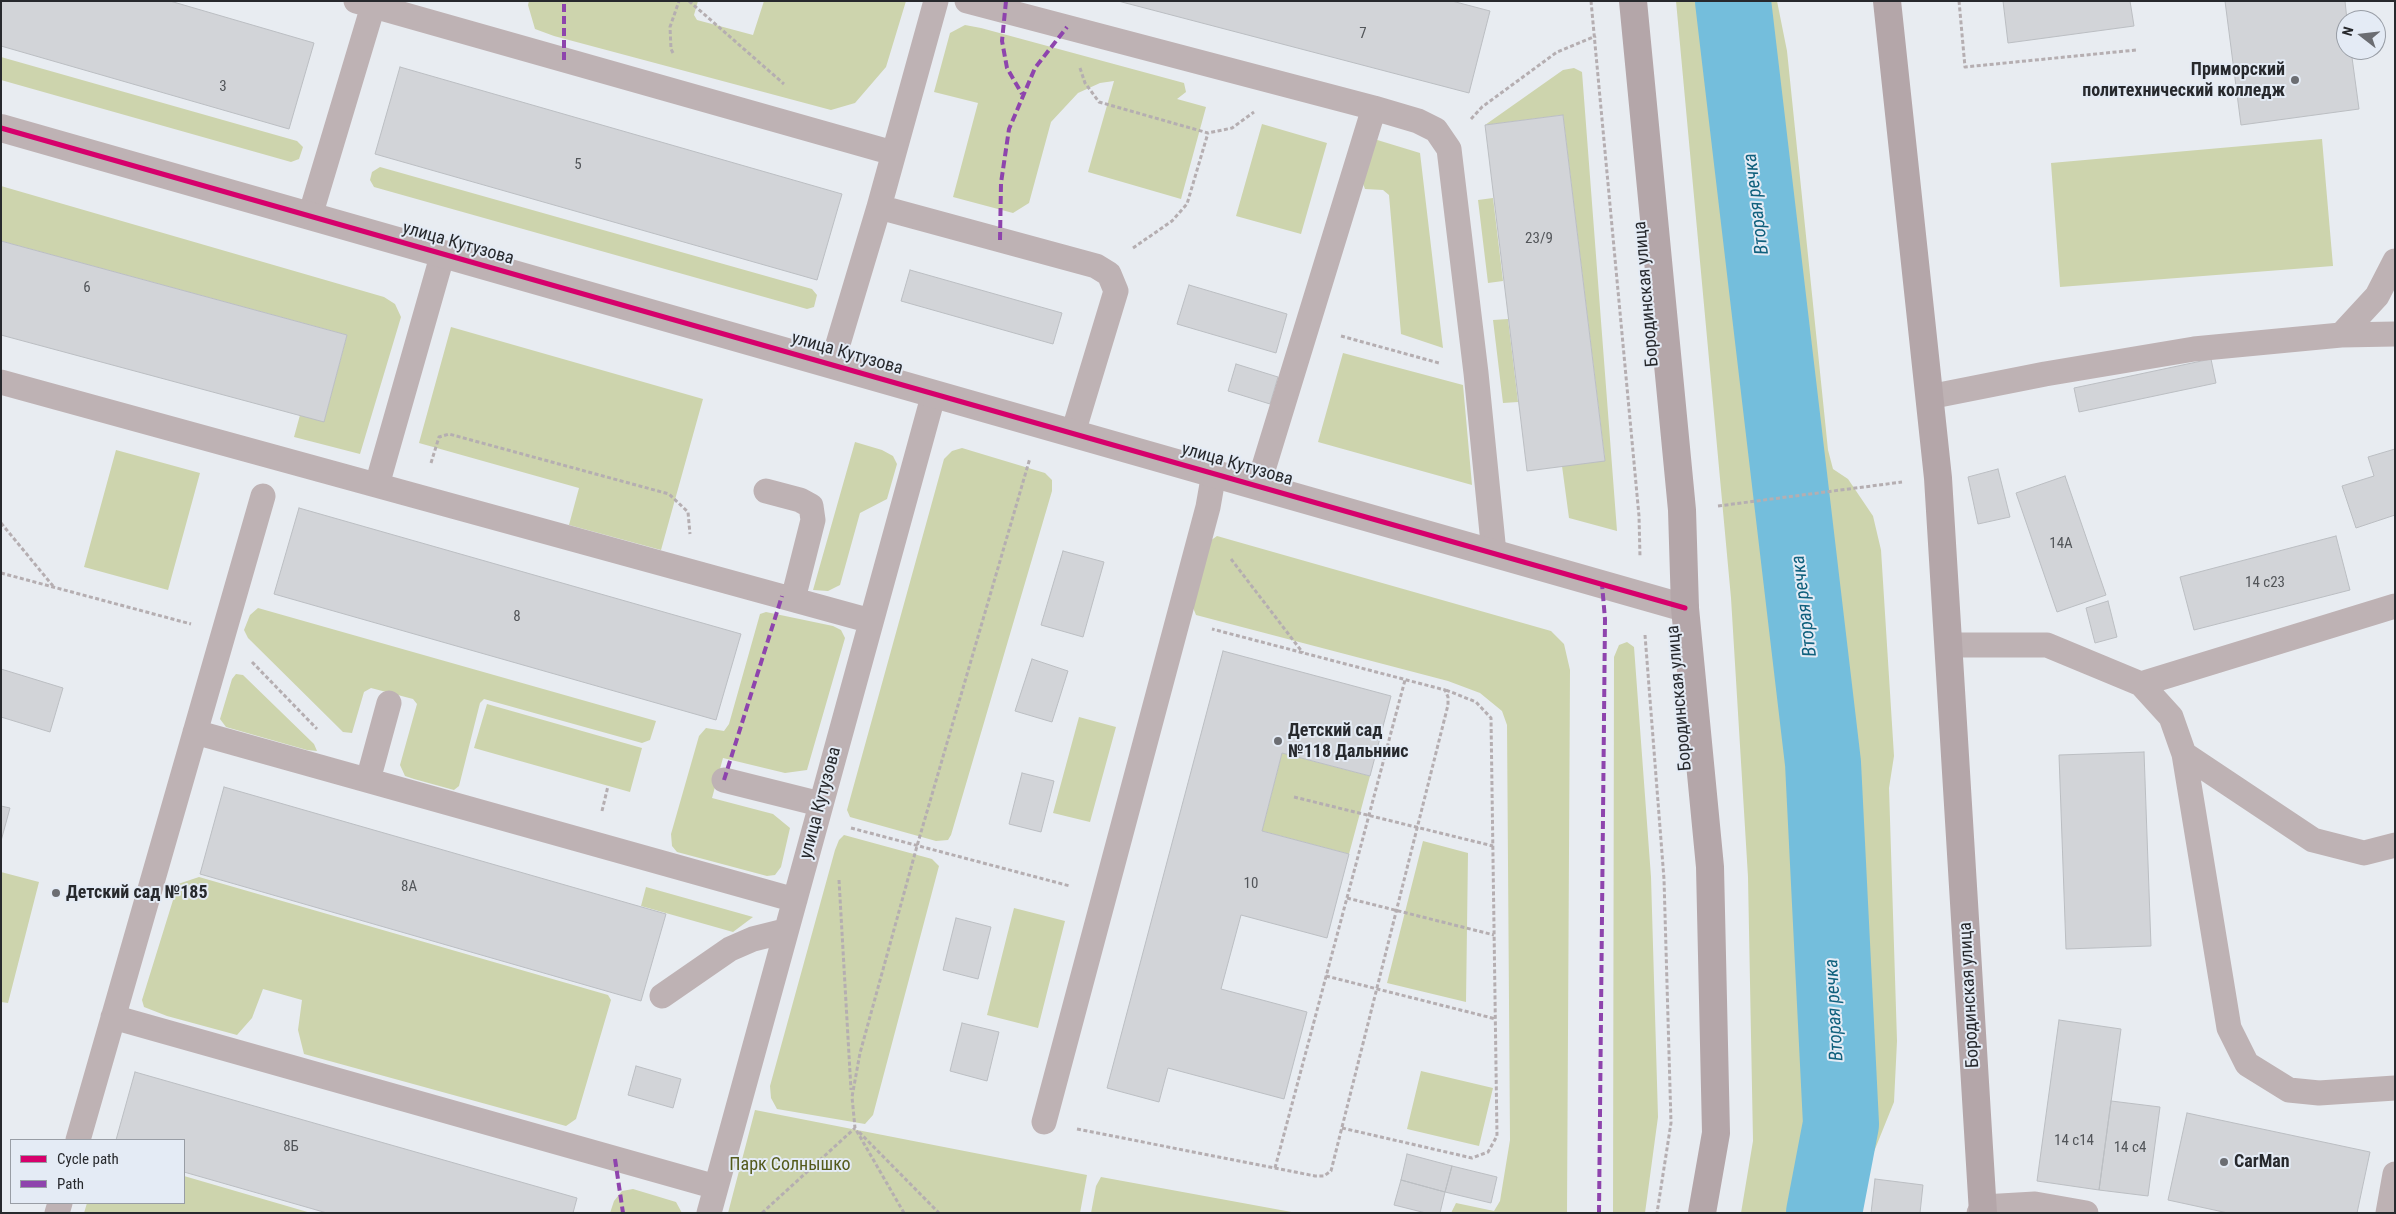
<!DOCTYPE html>
<html>
<head>
<meta charset="utf-8">
<style>
	body { margin:0 }
	#map { position:relative; width:2396px; height:1214px; overflow:hidden; background:#e8ecf1; font-family:"Roboto Condensed",sans-serif }
	canvas { display:block }
	.frame { position:absolute; inset:0; border:2px solid #27292d; pointer-events:none }
	.legend { position:absolute; left:10px; top:1139px; width:175px; height:65px; box-sizing:border-box; background:#e4ebf5; border:1px solid #989da5; margin:0; padding:6px 9px; list-style:none; font-size:15px; color:#27292d }
	.legend li { display:flex; align-items:center; gap:10px; height:25px }
	.legend b { width:25px; border:1px solid #989da5 }
	.north { position:absolute; left:2336px; top:10px; width:50px; height:50px; box-sizing:border-box; background:#e4ebf5; border:1px solid #989da5; border-radius:50%; rotate:286deg; font-size:14px; font-weight:700; line-height:20px; text-align:center; color:#27292d }
	.north::after { content:''; display:block; margin:auto; width:18px; height:22px; background:#6b6d72; clip-path:polygon(50% 0,100% 100%,50% 72%,0 100%) }
</style>
</head>
<body>
<div id="map">
<canvas width="2396" height="1214"></canvas>
<div class="frame"></div>
<ul class="legend">
<li><b style="height:6px;background:#d6006c"></b>Cycle path</li>
<li><b style="height:6px;background:#8e44ad"></b>Path</li>
</ul>
<div class="north">N</div>
</div>
<script>
const g = document.querySelector('canvas').getContext('2d');
g.lineJoin = 'round';
function paint(path, color) { g.fillStyle = color; g.fill(path, 'evenodd'); }
const poly = rows => new Path2D(rows.map(r => 'M' + r).join(''));
function stroke(path, color, width, dash) { g.strokeStyle = color; g.lineWidth = width; g.lineCap = dash ? 'butt' : 'round'; g.setLineDash(dash || []); g.stroke(path); }
function drawText(font, color, halo, rows, align = 'center') {
  g.font = font + ' "Roboto Condensed",sans-serif'; g.lineWidth = 4; g.setLineDash([]); g.textBaseline = 'middle'; g.strokeStyle = halo; g.fillStyle = color; for (const [text, x, y, turn = 0] of rows) {
    g.save(); g.translate(x, y); g.rotate((+turn || 0) * Math.PI / 180); g.textAlign = isNaN(turn) ? turn : align; if (halo) g.strokeText(text, 0, 0); g.fillText(text, 0, 0); g.restore();
  }
}
const green = poly([
	[529,1,698,1,694,15,697,20,753,35,764,1,906,1,886,67,855,103,831,110,554,36,535,29,528,5],
	[1676,1,1777,1,1787,51,1828,450,1833,469,1848,479,1873,516,1881,550,1894,756,1889,788,1897,1041,1894,1102,1867,1169,1860,1213,1741,1213,1753,1141,1748,877,1731,598],
	[965,25,981,28,1184,83,1186,92,1177,99,1206,107,1181,199,1088,172,1114,81,1100,83,1078,93,1051,122,1029,203,1013,213,953,197,978,103,934,92,950,33],
	[1,57,297,141,303,147,299,159,291,162,1,80],
	[1574,68,1582,72,1617,531,1569,518,1562,466,1605,460,1563,115,1485,125,1563,70],
	[1262,124,1327,143,1301,234,1236,216],
	[1374,139,1420,153,1443,348,1401,334,1389,195,1383,190,1365,189,1362,181],
	[2322,139,2333,266,2060,287,2051,163],
	[380,167,812,289,817,295,814,307,807,309,374,187,370,180,372,172],
	[1,186,384,297,395,304,401,317,360,454,294,437,300,415,324,421,347,335,1,241],
	[1493,198,1503,281,1488,283,1478,200],
	[1508,319,1518,402,1503,403,1493,320],
	[451,327,703,399,661,550,569,525,579,488,419,443],
	[1343,353,1463,385,1472,485,1318,442],
	[855,442,882,450,893,456,897,464,887,499,860,513,840,585,828,591,813,590],
	[962,448,1045,473,1052,480,1052,491,951,835,948,840,936,841,850,817,847,810,944,459,952,451],
	[116,450,200,473,168,590,84,567],
	[1217,536,1551,631,1564,644,1570,670,1567,1213,1451,1213,1456,1203,1494,1211,1500,1201,1510,1140,1507,725,1502,711,1480,693,1448,681,1196,615,1192,605,1210,541],
	[258,608,656,721,650,740,642,743,484,699,480,703,459,786,454,790,414,779,405,776,400,765,417,704,413,699,371,688,364,692,352,733,343,732,248,638,244,630,250,615],
	[766,612,833,626,841,630,845,638,807,770,785,773,723,758,712,798,773,814,790,828,781,867,775,875,767,876,677,852,672,846,671,834,699,736,706,728,724,731,729,724,760,614],
	[1627,642,1634,647,1651,877,1658,1117,1645,1213,1613,1213,1614,657,1619,645],
	[236,674,243,675,314,744,317,751,307,750,226,727,220,719,232,679],
	[487,704,642,748,630,792,474,748],
	[1079,717,1116,727,1090,822,1053,813],
	[1282,753,1370,776,1349,854,1262,831],
	[844,835,932,859,939,866,873,1115,865,1124,777,1109,771,1098,770,1086,835,850,839,840],
	[1423,841,1468,853,1466,1002,1387,983],
	[1,872,39,882,8,1003,1,1002],
	[199,877,608,995,611,1000,576,1119,566,1126,304,1054,298,1030,302,1000,263,989,252,1018,237,1035,167,1016,144,1007,142,1000,178,884],
	[646,887,753,917,733,932,641,906],
	[1014,908,1065,921,1038,1028,987,1015],
	[1421,1071,1493,1088,1479,1146,1407,1129],
	[755,1110,1087,1175,1080,1213,728,1213],
	[184,1176,311,1213,84,1213,87,1203,184,1203],
	[1101,1177,1297,1213,1091,1213,1096,1186],
	[633,1189,676,1202,682,1213,610,1213,614,1201,622,1191]
]);
const river = poly([
	[1733,1,1823,763,1841,1124,1824,1213]
]);
const building = poly([
	[1,1,170,1,314,43,289,129,1,46,1,1],
	[1118,1,1452,1,1490,11,1469,93,1118,1],
	[2003,1,2130,1,2134,26,2008,43,2003,1],
	[2225,1,2345,1,2347,20,2346,50,2351,50,2359,109,2241,125,2225,1],
	[400,67,842,194,817,280,375,154,400,67],
	[1563,115,1605,461,1527,471,1485,125,1563,115],
	[1,241,347,335,324,422,1,335,1,241],
	[910,270,1062,313,1053,344,901,301,910,270],
	[1189,285,1287,314,1276,353,1177,324,1189,285],
	[2211,359,2216,383,2079,412,2074,388,2211,359],
	[1236,364,1278,377,1270,404,1228,391,1236,364],
	[2395,449,2395,515,2356,528,2342,486,2374,476,2368,457,2395,449],
	[1998,469,2010,517,1978,524,1968,477,1998,469],
	[2065,476,2106,595,2057,612,2016,493,2065,476],
	[299,508,741,634,716,720,274,594,299,508],
	[2336,536,2350,590,2194,630,2180,577,2336,536],
	[1063,551,1104,562,1083,637,1041,625,1063,551],
	[2108,601,2117,637,2095,643,2086,608,2108,601],
	[1223,651,1391,696,1370,776,1282,753,1262,831,1349,854,1327,938,1241,915,1221,989,1307,1012,1284,1099,1168,1068,1159,1102,1107,1088,1223,651],
	[1032,659,1068,671,1052,722,1015,711,1032,659],
	[1,669,63,688,50,732,1,717,1,669],
	[2144,752,2151,946,2066,949,2059,755,2144,752],
	[1022,773,1054,781,1041,832,1009,824,1022,773],
	[224,787,666,914,641,1001,200,874,224,787],
	[1,806,10,808,1,841,1,806],
	[956,918,991,927,978,979,943,970,956,918],
	[2059,1020,2121,1029,2099,1190,2037,1181,2059,1020],
	[962,1023,999,1032,987,1081,950,1071,962,1023],
	[636,1066,681,1079,673,1108,628,1095,636,1066],
	[135,1072,577,1198,573,1213,327,1213,184,1172,184,1140,116,1140,135,1072],
	[2111,1101,2160,1107,2148,1196,2099,1190,2111,1101],
	[2187,1113,2370,1152,2357,1213,2228,1213,2168,1200,2187,1113],
	[1407,1154,1452,1166,1445,1192,1401,1180,1407,1154],
	[1452,1166,1497,1177,1491,1203,1445,1192,1452,1166],
	[1875,1179,1923,1185,1920,1213,1871,1213,1875,1179],
	[1401,1180,1445,1192,1440,1213,1426,1213,1394,1205,1401,1180]
]);
const path = poly([
	[689,1,784,84],
	[1591,1,1639,516,1640,557],
	[1959,1,1965,67,2136,50],
	[673,53,671,49,670,27,679,1],
	[1080,68,1085,83,1099,102,1208,133,1232,128,1254,112],
	[1471,119,1482,107,1557,52,1596,36],
	[1133,248,1172,221,1187,204,1208,133],
	[1341,336,1439,363],
	[431,463,439,437,449,434,669,494,688,512,690,534],
	[1718,506,1902,482],
	[1,523,53,586],
	[1231,559,1303,653],
	[1,573,191,624],
	[1645,635,1664,879,1671,1123,1657,1213],
	[252,662,317,729],
	[1294,797,1493,846],
	[602,811,608,786],
	[851,828,1070,886],
	[839,880,851,1090],
	[1347,898,1494,935],
	[1326,976,1496,1019],
	[1342,1128,1472,1158,1488,1152,1497,1136,1491,718,1476,702,1446,690],
	[1077,1129,1315,1176,1324,1176,1331,1171,1448,705,1448,697,1445,690,1212,629],
	[859,1132,939,1213],
	[1275,1168,1405,680],
	[762,1213,855,1128],
	[904,1213,855,1128,852,1097,860,1053,917,846,1030,458]
]);
const service = poly([
	[356,1,893,153],
	[967,1,1374,108,1418,121,1436,130,1449,149,1476,373,1494,553],
	[879,207,1096,266,1109,274,1116,291,1073,433],
	[310,216,373,6],
	[2341,335,2395,334],
	[832,364,879,207,936,1],
	[1,382,871,621],
	[1929,397,2045,374,2194,349,2341,335,2377,296,2395,261],
	[377,485,443,253],
	[1258,486,1374,108],
	[766,491,800,500,811,506,813,520,793,599],
	[1949,645,2047,645,2141,684,2171,717,2184,754,2229,1028,2247,1064,2289,1090,2319,1093,2395,1088],
	[2141,684,2395,606],
	[195,732,795,900],
	[2184,754,2313,840,2364,853,2395,845],
	[368,780,389,703],
	[724,780,820,804],
	[662,996,730,949,753,939,785,931],
	[113,1017,716,1187],
	[1044,1122,1208,507,1214,473],
	[78,1140,263,496],
	[57,1213,60,1203],
	[709,1213,934,393],
	[1979,1213,1983,1207,2035,1204,2086,1213],
	[2388,1213,2395,1174]
]);
const minor = poly([
	[1,128,1685,608]
]);
const secondary = poly([
	[1633,1,1682,510,1685,608,1710,867,1716,1133,1702,1213],
	[1887,1,1938,478,1983,1213]
]);
const quiet = poly([
	[1006,1,1002,41,1007,68,1022,94],
	[564,60,564,1],
	[1000,240,1001,183,1009,129,1035,68,1067,27],
	[724,780,782,596],
	[615,1159,623,1213],
	[1599,1213,1605,619,1602,584]
]);
const cycleway = poly([
	[1,128,1685,608]
]);
const markers = [
	[2295,80,5,"#6b6d72"],
	[1278,741,5,"#6b6d72"],
	[56,893,5,"#6b6d72"],
	[2224,1162,5,"#6b6d72"]
];
const numberNames = [
	["7",1363,34],
	["3",223,87],
	["5",578,165],
	["23/9",1539,239],
	["6",87,288],
	["14А",2061,544],
	["14 с23",2265,583],
	["8",517,617],
	["10",1251,884],
	["8А",409,887],
	["14 с14",2074,1141],
	["8Б",291,1147],
	["14 с4",2130,1148]
];
const poiNames = [
	["Приморский",2285,70,"right"],
	["политехнический колледж",2285,91,"right"],
	["Детский сад",1288,731],
	["№118 Дальниис",1288,752],
	["Детский сад №185",66,893],
	["CarMan",2234,1162]
];
const streetNames = [
	["улица Кутузова",458,244,16],
	["Бородинская улица",1647,294,-95],
	["улица Кутузова",847,354,16],
	["улица Кутузова",1237,465,16],
	["Бородинская улица",1680,698,-95],
	["улица Кутузова",821,803,-75],
	["Бородинская улица",1970,995,-93]
];
const parkNames = [
	["Парк Солнышко",790,1165]
];
const waterNames = [
	["Вторая речка",1757,204,-97],
	["Вторая речка",1805,606,-97],
	["Вторая речка",1835,1010,-93]
];
paint(green, '#cdd4ad');
stroke(river, '#74bedc', 76);
paint(building, '#d2d4d8');
stroke(building, '#bbbec2', 1);
stroke(path, '#b5aeb1', 3, [4, 2.5]);
stroke(service, '#beb2b4', 25);
stroke(minor, '#beb2b4', 28);
stroke(secondary, '#b4a6a9', 28);
stroke(quiet, '#8e44ad', 4, [8, 4]);
stroke(cycleway, '#d6006c', 5);
for (const [x, y, r, color] of markers) { const dot = new Path2D(); dot.arc(x, y, r, 0, 2 * Math.PI); g.fillStyle = color; g.fill(dot); stroke(dot, '#e4ebf5', 2); }
drawText('15px', '#525559', null, numberNames);
drawText('bold 18px', '#27292d', '#e4ebf5', poiNames, 'left');
drawText('18px', '#27292d', '#e4ebf5', streetNames);
drawText('18px', '#545a1c', '#e4ebf5', parkNames);
drawText('italic 19px', '#0f607d', '#e4ebf5', waterNames);
</script>
</body>
</html>
